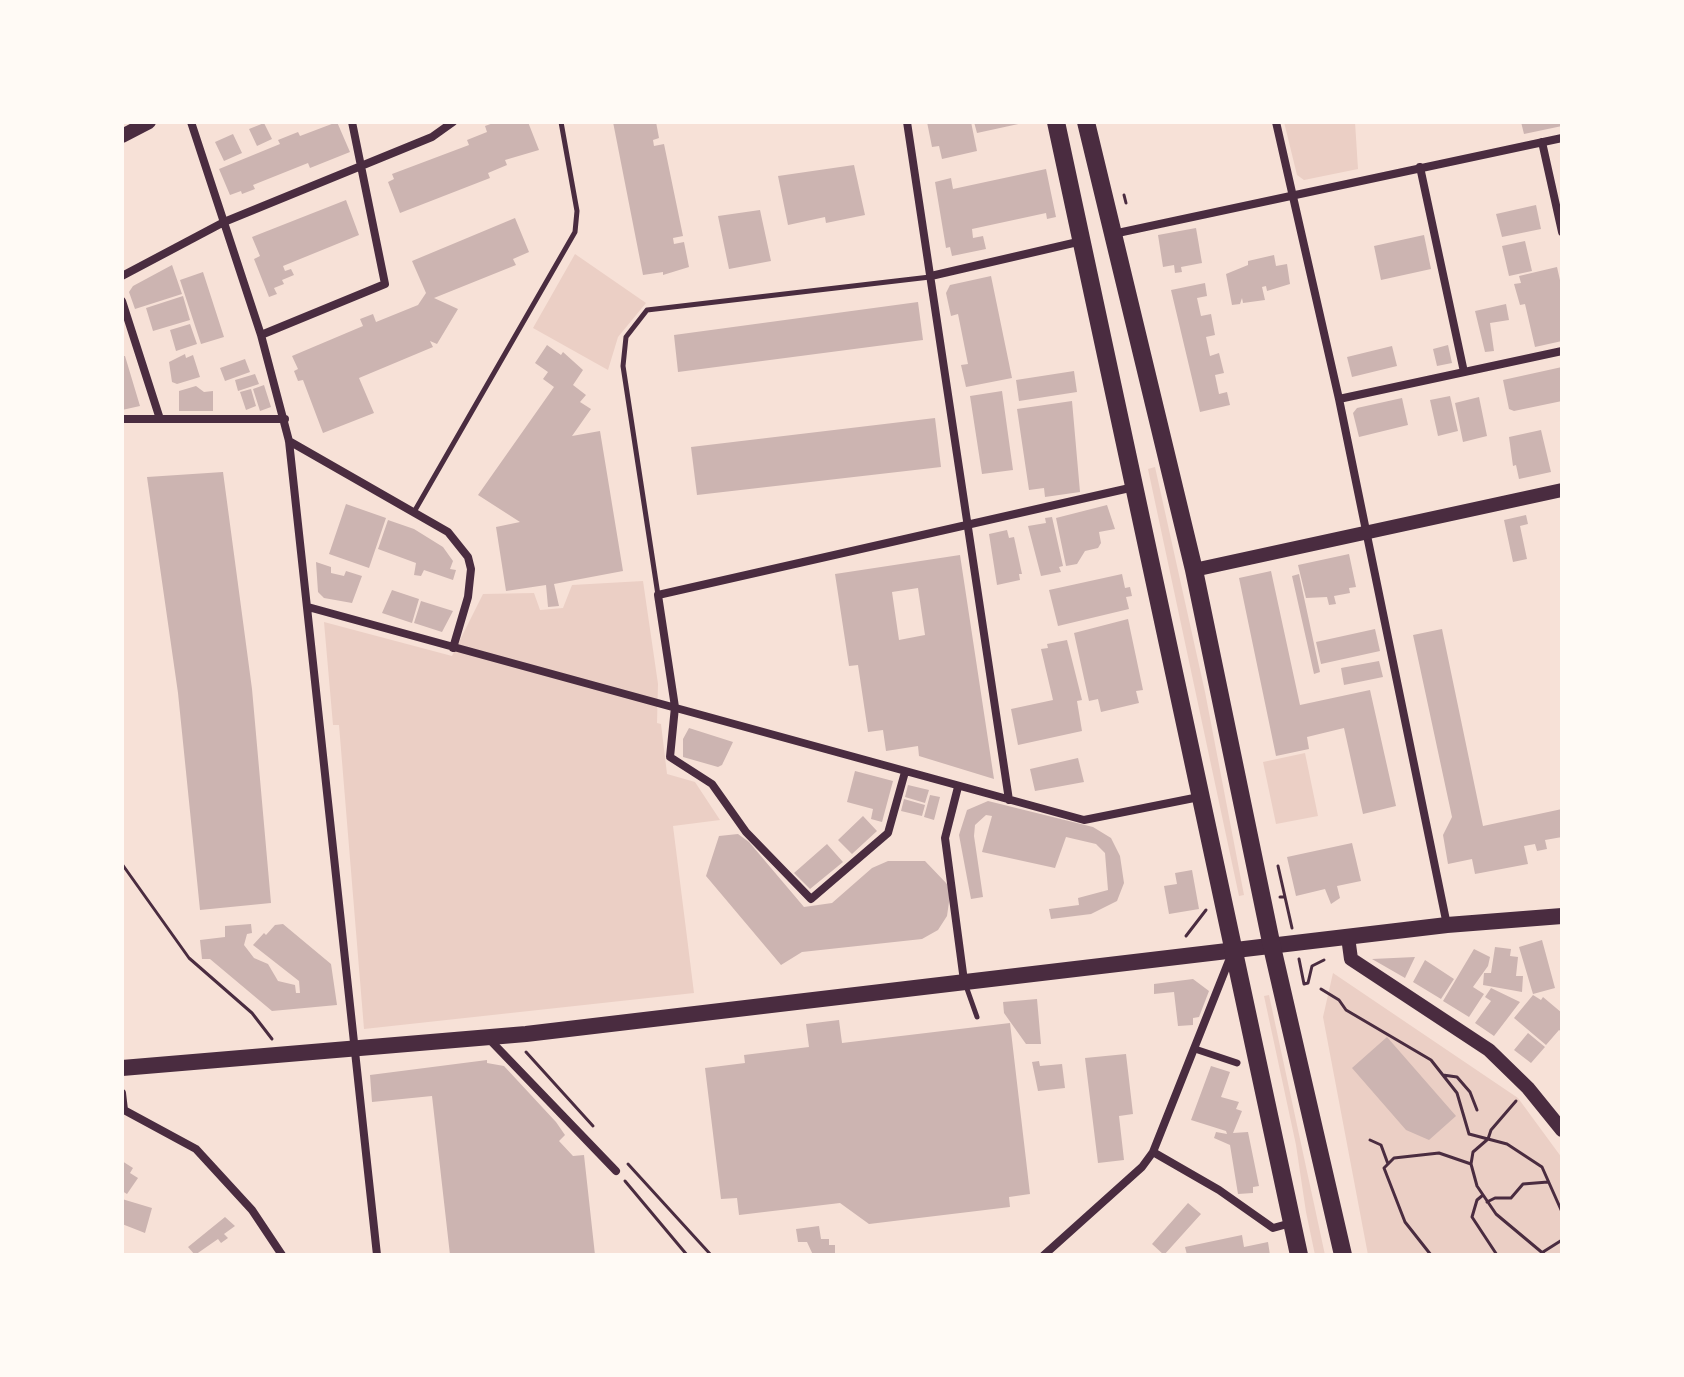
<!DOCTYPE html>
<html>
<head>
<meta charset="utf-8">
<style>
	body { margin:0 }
	#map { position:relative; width:1684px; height:1377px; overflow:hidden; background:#f7e1d7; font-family:Montserrat,sans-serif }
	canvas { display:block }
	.frame { position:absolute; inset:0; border:124px solid #fffaf5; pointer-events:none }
</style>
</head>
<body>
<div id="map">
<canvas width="1684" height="1377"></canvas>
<div class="frame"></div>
</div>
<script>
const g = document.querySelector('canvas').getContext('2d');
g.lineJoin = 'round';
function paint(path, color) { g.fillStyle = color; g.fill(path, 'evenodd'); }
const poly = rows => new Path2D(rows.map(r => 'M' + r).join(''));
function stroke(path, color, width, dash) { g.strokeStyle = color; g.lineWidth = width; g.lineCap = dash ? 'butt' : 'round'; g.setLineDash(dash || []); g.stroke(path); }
const green = poly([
	[1284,122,1355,122,1358,169,1304,180,1297,175],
	[575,254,646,303,618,337,608,370,533,328],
	[1155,467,1205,692,1244,895,1239,896,1148,469],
	[643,581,658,684,657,723,661,724,667,774,695,782,720,820,673,826,694,993,364,1029,339,725,333,725,324,622,452,656,483,594,534,593,540,610,563,608,572,585],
	[1305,753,1318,816,1276,824,1263,762],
	[1333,973,1518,1098,1562,1158,1562,1255,1368,1255,1323,1017],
	[1269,995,1325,1255,1315,1255,1306,1212,1296,1145,1264,996]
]);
const building = poly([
	[337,122,350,152,310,168,308,163,253,185,255,189,242,194,241,191,230,195,219,169,280,144,278,140,298,132,300,136],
	[496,122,528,122,539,150,505,160,507,165,488,173,490,178,400,213,388,182,394,179,392,174,469,145,467,140,487,132,485,126],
	[613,122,656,122,659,138,653,140,654,146,664,144,683,236,673,238,674,244,684,242,689,267,663,275,663,272,643,275],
	[927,122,971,122,977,151,942,159,939,146,932,147],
	[974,122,1022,122,1023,123,977,133],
	[1521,122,1562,122,1562,126,1524,134],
	[264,123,272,139,257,146,249,129],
	[233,134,242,153,224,161,215,142],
	[854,165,865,215,826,223,825,217,788,225,778,176],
	[1046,169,1056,217,1047,219,1046,213,972,229,973,238,983,236,986,249,952,256,950,247,946,248,935,182,951,178,953,189],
	[346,200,359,235,283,266,285,271,291,269,294,275,282,280,284,284,274,288,277,294,269,297,254,259,260,256,252,237],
	[1536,205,1541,229,1502,237,1496,214],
	[760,210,771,261,729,269,718,216],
	[515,218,529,252,513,259,516,265,434,298,458,309,437,344,430,341,433,347,359,378,374,413,323,433,303,380,298,381,294,371,298,369,292,356,363,326,360,319,373,314,376,322,418,305,426,293,412,261],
	[1196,228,1202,263,1181,267,1182,272,1175,273,1174,265,1163,267,1158,235],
	[1424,235,1431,269,1381,280,1374,246],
	[1525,241,1532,271,1509,276,1502,246],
	[1274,255,1276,266,1287,264,1290,284,1267,291,1266,286,1262,287,1265,300,1243,303,1242,298,1240,304,1232,305,1226,274,1248,265,1248,261],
	[172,265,182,294,135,309,129,292,133,286],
	[1557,267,1562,289,1562,341,1535,347,1525,304,1520,305,1514,284,1521,283,1519,276],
	[203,272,224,337,201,344,180,280],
	[991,276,1012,378,966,387,961,365,968,364,958,314,951,316,946,293,950,285],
	[1205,283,1207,296,1197,298,1201,316,1211,314,1215,335,1206,337,1210,356,1219,353,1224,373,1215,375,1219,394,1227,392,1230,405,1200,412,1171,290],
	[183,296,190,320,153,331,146,308],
	[918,302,923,340,678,372,674,335],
	[1506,304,1509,320,1490,323,1494,351,1485,352,1475,311],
	[190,324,197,344,176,351,170,330],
	[547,345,561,355,563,352,583,370,573,385,586,395,580,402,591,409,572,436,600,431,623,571,554,584,559,606,548,607,546,585,506,591,496,527,520,522,478,495,554,387,543,379,548,372,535,363],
	[1448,345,1452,363,1437,366,1433,349],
	[1392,346,1397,366,1352,377,1347,357],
	[185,354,186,358,193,355,200,377,177,384,172,382,169,362],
	[122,356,125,356,140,406,122,410],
	[245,359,250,372,225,381,220,368],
	[1562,367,1562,401,1514,411,1509,409,1503,380],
	[1074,371,1077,392,1019,401,1016,380],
	[255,374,259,384,238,391,235,380],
	[264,385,271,407,260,411,253,389],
	[196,386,204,392,213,391,213,411,179,411,179,391],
	[251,389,256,406,246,410,240,392],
	[1002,391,1013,470,982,474,970,396],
	[1450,396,1458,431,1438,436,1430,400],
	[1479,397,1487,436,1463,442,1455,403],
	[1402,398,1408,425,1359,437,1353,413,1357,408],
	[1072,401,1080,492,1045,497,1044,488,1029,490,1017,409],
	[935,418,941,467,697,495,691,447],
	[1541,430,1551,472,1519,479,1516,465,1513,466,1509,437],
	[223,472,252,689,271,903,200,910,178,693,147,477],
	[346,504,386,518,369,568,329,554],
	[1107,505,1115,529,1099,532,1101,543,1098,548,1085,551,1077,564,1066,566,1056,518],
	[1526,515,1528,524,1520,526,1527,559,1513,562,1504,520],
	[1052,517,1063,566,1059,567,1061,572,1041,576,1028,526,1046,523,1045,518],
	[388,520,414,529,443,547,453,561,450,569,456,570,453,580,424,570,421,576,414,575,416,563,378,549],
	[1007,530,1009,538,1014,537,1022,574,1019,574,1020,580,997,585,989,534],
	[1349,554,1356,587,1349,588,1350,593,1334,596,1336,604,1329,605,1327,597,1306,598,1298,565],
	[960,555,994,779,919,756,918,746,886,751,883,730,868,732,858,665,849,666,835,574],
	[918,588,925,635,899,640,892,592],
	[316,562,331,567,331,573,344,576,346,571,362,576,352,603,324,598,318,592],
	[1271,571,1300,705,1370,690,1396,806,1363,814,1344,728,1307,737,1309,749,1276,756,1239,578],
	[1122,574,1125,588,1130,587,1132,596,1126,597,1129,609,1058,626,1049,590],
	[1299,574,1320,672,1314,674,1292,576],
	[392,590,419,599,412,623,382,613],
	[421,601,453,611,442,632,414,623],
	[1128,619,1143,690,1136,691,1139,703,1101,712,1098,699,1089,701,1074,633],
	[1375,629,1380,651,1321,664,1316,642],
	[1442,629,1483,826,1562,809,1562,837,1545,840,1547,849,1537,851,1535,844,1524,846,1528,864,1475,874,1472,859,1448,864,1443,835,1452,817,1413,635],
	[1067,640,1082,700,1077,701,1082,731,1018,745,1011,709,1053,700,1041,649,1048,648,1047,644],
	[1379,661,1383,677,1344,685,1341,668],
	[689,728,733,742,722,765,718,767,683,757,683,739],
	[1078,758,1084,782,1035,791,1030,769],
	[855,771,893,781,882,822,871,819,873,809,847,802],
	[908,785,929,790,925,803,905,797],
	[930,795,940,797,934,820,924,817],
	[904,799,925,805,922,816,901,811],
	[988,801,1093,827,1111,838,1120,856,1124,883,1117,901,1091,914,1051,919,1049,909,1079,905,1078,898,1108,890,1105,853,1096,844,1066,837,1055,868,982,852,992,816,986,815,975,825,974,836,983,897,971,899,959,835,967,810],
	[863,816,877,831,852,854,838,840],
	[738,834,749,842,804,907,832,903,872,868,888,861,925,861,947,884,950,895,947,916,938,930,922,939,802,952,781,965,706,876,719,836],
	[1352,843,1361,881,1337,886,1340,898,1331,904,1325,889,1296,896,1287,857],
	[827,844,843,862,810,889,794,873],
	[1192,870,1199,909,1169,914,1164,886,1177,884,1175,873],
	[251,924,252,933,247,934,244,945,254,958,268,964,278,981,295,985,296,993,300,993,299,981,253,945,264,933,266,935,275,925,283,924,331,964,337,1005,272,1011,210,959,202,959,200,940,225,937,225,926],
	[1542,940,1555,988,1533,994,1519,947],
	[1495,947,1511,949,1510,956,1518,957,1516,976,1523,976,1522,992,1483,985,1484,973,1491,973],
	[1474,949,1490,957,1488,966,1473,987,1484,994,1469,1017,1443,1001],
	[1415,957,1405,978,1372,959],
	[1425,960,1454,979,1441,999,1413,982],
	[1193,979,1209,991,1199,1017,1193,1018,1193,1025,1178,1026,1174,992,1154,994,1154,984],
	[1491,988,1520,1002,1494,1036,1475,1023,1491,1001,1485,997],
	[1533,995,1541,1000,1543,997,1562,1013,1562,1032,1559,1030,1546,1045,1514,1018],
	[1037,999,1041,1044,1026,1044,1004,1013,1003,1002],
	[839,1020,842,1043,1010,1023,1030,1194,1009,1197,1010,1207,869,1224,840,1203,739,1215,737,1198,721,1199,705,1068,745,1063,744,1055,809,1047,806,1024],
	[1528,1033,1545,1047,1531,1063,1514,1050],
	[1387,1037,1456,1116,1429,1140,1406,1130,1352,1068],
	[1126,1054,1133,1114,1119,1116,1124,1160,1098,1163,1085,1058],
	[487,1060,487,1063,504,1066,556,1122,565,1135,559,1141,573,1156,584,1155,595,1255,450,1255,432,1096,372,1102,370,1075],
	[1039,1061,1040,1066,1062,1064,1065,1088,1038,1091,1032,1062],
	[1211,1066,1230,1072,1221,1097,1239,1102,1236,1109,1242,1111,1233,1133,1248,1132,1259,1186,1253,1187,1253,1193,1238,1194,1230,1145,1214,1138,1216,1132,1227,1134,1226,1131,1191,1120],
	[122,1161,133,1168,130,1173,138,1178,127,1194,122,1191],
	[122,1199,152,1208,145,1233,122,1224],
	[1188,1203,1201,1214,1164,1255,1152,1244],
	[225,1217,235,1226,224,1234,228,1238,221,1243,218,1239,195,1255,188,1247],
	[819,1226,821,1239,829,1239,829,1245,835,1245,835,1255,813,1255,807,1242,798,1242,796,1229],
	[1242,1235,1244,1247,1268,1242,1270,1255,1187,1255,1185,1247]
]);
const path = poly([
	[1124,195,1126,203],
	[122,864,189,958,252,1013,272,1039],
	[1278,866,1285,897],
	[1280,897,1285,897,1292,928],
	[1186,936,1206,910],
	[1299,959,1304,984],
	[1304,984,1308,983,1312,966,1324,960],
	[1321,989,1339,1000,1346,1010,1431,1060,1457,1093,1469,1134,1507,1144,1542,1167,1562,1212],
	[526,1052,593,1126],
	[1443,1075,1457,1077,1470,1092,1477,1110],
	[1516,1101,1491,1130,1488,1139,1473,1152,1471,1164,1477,1186,1496,1214,1545,1255],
	[1370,1140,1381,1145,1388,1164],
	[628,1164,711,1255],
	[625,1181,687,1255],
	[1483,1195,1477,1200,1472,1217,1497,1255],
	[1487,1202,1495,1198,1511,1198,1523,1184,1548,1182],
	[1543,1252,1562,1240],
	[1431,1255,1405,1222,1384,1168,1394,1158,1439,1153,1471,1164]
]);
const service = poly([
	[414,512,575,232,577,211,561,122],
	[658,595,623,366,626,337,647,310,930,277],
	[966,986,977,1017]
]);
const pedestrian = poly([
	[1195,1049,1237,1063]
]);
const minor = poly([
	[191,122,261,335,289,441,377,1255],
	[907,122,1009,800],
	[1276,122,1339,399,1447,925],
	[1542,142,1562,232],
	[1420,167,1464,372],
	[1113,234,1562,138],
	[122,276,224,222,432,137,453,122],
	[931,276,1082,241],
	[122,301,160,419],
	[261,335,385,284,352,122],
	[1339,399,1562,351],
	[122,419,285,419],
	[289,441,448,532,468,557,471,569,468,597,453,648],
	[308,607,1084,820,1199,797],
	[905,772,888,833,811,899,746,832,712,784,670,757,675,707,658,595,1134,487],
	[958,787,945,838,964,981],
	[489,1039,616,1171],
	[122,1093,124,1110,196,1149,252,1210,282,1255],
	[1153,1152,1219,1190,1273,1228,1291,1223],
	[1044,1255,1142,1167,1153,1152,1230,958]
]);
const tertiary = poly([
	[122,136,149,122],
	[1194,570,1562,490],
	[1348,937,1351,959,1489,1050,1528,1088,1562,1130]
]);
const secondary = poly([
	[122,1068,526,1034,1447,925,1562,916]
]);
const primary = poly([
	[1056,122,1299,1255],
	[1086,122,1194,570,1272,947,1343,1255]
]);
paint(green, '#ebcfc5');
paint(building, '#ccb4b1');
stroke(path, '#4a2c40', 3);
stroke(service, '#4a2c40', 5);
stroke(pedestrian, '#4a2c40', 7);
stroke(minor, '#4a2c40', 8);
stroke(tertiary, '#4a2c40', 14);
stroke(secondary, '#4a2c40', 16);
stroke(primary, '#4a2c40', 18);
</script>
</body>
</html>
